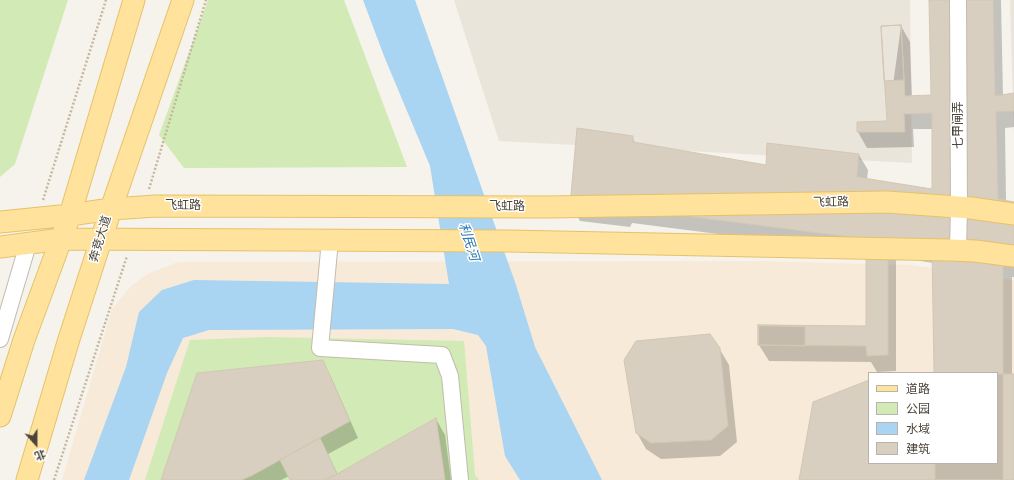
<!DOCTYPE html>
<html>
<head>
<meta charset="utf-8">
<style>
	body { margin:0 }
	#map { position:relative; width:1014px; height:480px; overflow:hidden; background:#f6f3ec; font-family:"Titillium Web","Noto Sans SC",sans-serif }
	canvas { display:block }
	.legend { position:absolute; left:868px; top:372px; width:130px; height:92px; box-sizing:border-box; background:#fff; border:1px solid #b7b4b0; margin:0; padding:5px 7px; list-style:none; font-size:12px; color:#4b4439 }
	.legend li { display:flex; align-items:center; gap:8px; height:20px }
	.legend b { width:20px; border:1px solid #b7b4b0 }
	.north { position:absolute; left:16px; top:424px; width:40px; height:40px; -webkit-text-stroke:3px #fff; paint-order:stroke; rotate:159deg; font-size:11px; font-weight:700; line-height:16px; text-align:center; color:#4b4439 }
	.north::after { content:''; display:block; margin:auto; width:14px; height:18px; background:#4b4439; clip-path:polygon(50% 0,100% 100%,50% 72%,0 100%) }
</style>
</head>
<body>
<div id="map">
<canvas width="1014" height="480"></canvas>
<ul class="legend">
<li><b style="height:5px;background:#ffe39c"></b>道路</li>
<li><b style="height:11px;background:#d2eab5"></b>公园</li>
<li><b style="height:11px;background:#a9d4f2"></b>水域</li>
<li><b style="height:11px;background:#d8cfc1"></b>建筑</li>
</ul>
<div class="north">北</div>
</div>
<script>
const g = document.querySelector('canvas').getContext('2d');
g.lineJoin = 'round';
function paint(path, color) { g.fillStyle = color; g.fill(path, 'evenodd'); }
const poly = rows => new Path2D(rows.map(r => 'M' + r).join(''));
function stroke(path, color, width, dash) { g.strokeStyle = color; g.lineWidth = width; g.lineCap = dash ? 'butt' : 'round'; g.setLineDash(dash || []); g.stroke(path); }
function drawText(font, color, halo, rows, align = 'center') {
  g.font = font + ' "Titillium Web","Noto Sans SC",sans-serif'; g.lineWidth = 3; g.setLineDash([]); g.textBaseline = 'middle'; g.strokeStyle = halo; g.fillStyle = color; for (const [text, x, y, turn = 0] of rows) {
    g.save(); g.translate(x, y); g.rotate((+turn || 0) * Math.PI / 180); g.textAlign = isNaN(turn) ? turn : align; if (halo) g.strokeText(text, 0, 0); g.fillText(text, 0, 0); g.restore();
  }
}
const residential = poly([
	[454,0,910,0,912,163,499,141],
	[1010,0,1014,0,1014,138]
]);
const commercial = poly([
	[753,261,911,265,1014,280,1014,480,62,480,112,309,130,287,147,274,178,262],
	[869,373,997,373,997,463,869,463]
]);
const green = poly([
	[0,0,68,0,15,164,0,177],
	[208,0,344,0,407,167,184,168,159,135],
	[267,337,464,341,475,475,479,480,145,480,190,340]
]);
const water = poly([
	[363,0,415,0,516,285,535,347,602,480,520,480,505,456,486,346,478,335,453,329,209,330,183,338,167,373,129,480,84,480,126,367,139,312,162,290,194,280,449,284,430,166,384,56]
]);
const shadow = poly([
	[930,0,1001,0,1003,96,1014,94,1014,127,1005,128,1006,201,1014,203,1014,277,1012,277,1012,375,1014,375,1014,480,800,480,869,381,869,463,997,463,997,373,935,373,933,263,896,257,896,371,877,372,871,362,769,361,759,345,759,326,867,327,867,253,632,223,630,227,580,221,571,205,632,137,635,143,767,166,859,155,868,170,867,180,933,190,933,129,913,129,914,147,867,148,858,132,858,123,888,122,901,26,910,42,912,97,932,96],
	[719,348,729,365,737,442,720,456,661,459,646,449,637,433],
	[322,361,331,377,358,438,328,454,338,475,436,419,445,435,451,480,291,480,289,476,281,480,162,480]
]);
const building = poly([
	[929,0,993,0,995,96,1014,93,1014,111,996,112,998,199,1014,202,1014,264,1003,262,1003,480,935,480,935,463,997,463,997,373,934,373,932,249,888,242,888,355,867,356,866,346,758,345,758,325,866,326,866,239,623,208,570,205,577,128,633,136,633,142,766,165,767,143,859,154,857,177,932,189,932,113,904,114,905,132,857,132,857,122,887,121,881,26,901,25,905,96,931,95,929,0],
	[901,25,904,80,884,81,881,26,901,25],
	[758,325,805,326,805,346,758,345,758,325],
	[710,334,720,348,728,426,711,440,651,443,636,433,624,360,636,341,710,334],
	[323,360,350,421,251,476,241,480,161,480,197,373,323,360],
	[997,374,1014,374,1014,480,799,480,813,402,869,380,869,463,997,463,997,374],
	[436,418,445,480,325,480,337,474,436,418],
	[320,438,337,474,325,480,290,480,280,460,320,438]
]);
const path = poly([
	[149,189,206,0],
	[43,200,106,0],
	[54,480,127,256]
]);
const minor = poly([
	[330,240,320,348,442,355,450,376,460,480],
	[958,250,959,207,958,0],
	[0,339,28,244]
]);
const major = poly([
	[0,222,70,215,111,209,156,206,546,207,887,202,971,208,1014,214],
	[0,247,61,239,509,241,950,250,975,251,1014,256],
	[0,416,24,340,70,215,134,0],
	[27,480,69,339,111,209,183,0]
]);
const streetNames = [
	["七甲闸弄",959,125,-90],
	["飞虹路",831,203,-1],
	["飞虹路",183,206],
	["飞虹路",507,207],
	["奔竞大道",101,239,-73]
];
const waterNames = [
	["利民河",468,242,72]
];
paint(residential, '#eae5da');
paint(commercial, '#f7ead8');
paint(green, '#d2eab5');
paint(water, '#a9d4f2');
paint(shadow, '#0003');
paint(building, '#d8cfc1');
stroke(building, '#d3c7b4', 1);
stroke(minor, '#c2bbae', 18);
stroke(major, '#e6c16a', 23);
stroke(path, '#c4b79f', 2.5, [2, 2]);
stroke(minor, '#fff', 16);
stroke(major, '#ffe39c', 21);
drawText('12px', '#4b4439', '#fff', streetNames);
drawText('italic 13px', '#2e7ab2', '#fff', waterNames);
</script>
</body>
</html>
